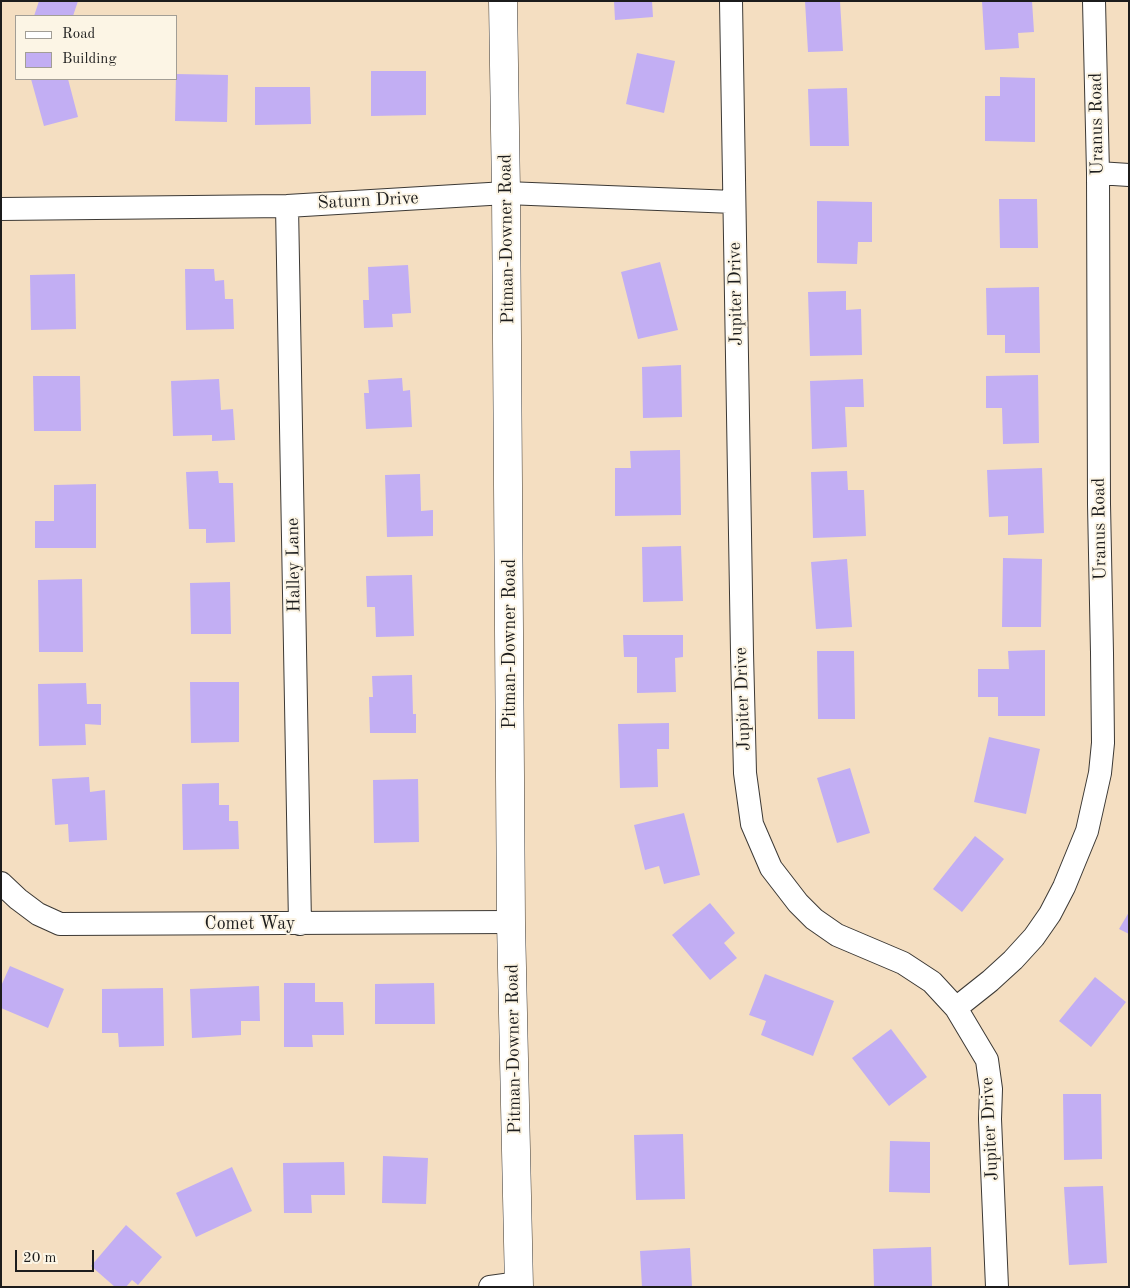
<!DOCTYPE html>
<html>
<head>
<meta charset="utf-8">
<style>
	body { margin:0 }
	#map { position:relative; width:1130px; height:1288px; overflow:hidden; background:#f4dec1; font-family:"Old Standard TT",serif }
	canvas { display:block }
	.frame { position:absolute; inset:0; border:2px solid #1c1c1c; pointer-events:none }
	.legend { position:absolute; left:15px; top:15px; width:162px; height:65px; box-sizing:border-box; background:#fcf5e5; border:1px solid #a29e95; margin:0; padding:6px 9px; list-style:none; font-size:15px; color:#1c1c1c }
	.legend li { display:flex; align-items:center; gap:10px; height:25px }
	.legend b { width:25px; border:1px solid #a29e95 }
	.scale { position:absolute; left:15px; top:1250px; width:79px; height:22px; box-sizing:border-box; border:2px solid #1c1c1c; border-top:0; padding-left:6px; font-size:15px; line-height:18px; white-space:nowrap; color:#1c1c1c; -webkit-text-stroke:4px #fcf5e5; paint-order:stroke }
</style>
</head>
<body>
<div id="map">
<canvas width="1130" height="1288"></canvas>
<div class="frame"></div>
<ul class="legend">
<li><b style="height:6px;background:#fff"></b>Road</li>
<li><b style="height:14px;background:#c2aef3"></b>Building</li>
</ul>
<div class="scale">20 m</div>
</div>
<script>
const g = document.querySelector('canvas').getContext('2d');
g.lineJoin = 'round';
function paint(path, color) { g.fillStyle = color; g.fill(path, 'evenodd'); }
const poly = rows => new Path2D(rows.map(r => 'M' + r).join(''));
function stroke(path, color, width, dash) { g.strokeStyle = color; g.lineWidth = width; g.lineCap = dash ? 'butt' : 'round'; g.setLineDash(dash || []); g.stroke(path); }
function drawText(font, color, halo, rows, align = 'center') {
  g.font = font + ' "Old Standard TT",serif'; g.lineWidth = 4; g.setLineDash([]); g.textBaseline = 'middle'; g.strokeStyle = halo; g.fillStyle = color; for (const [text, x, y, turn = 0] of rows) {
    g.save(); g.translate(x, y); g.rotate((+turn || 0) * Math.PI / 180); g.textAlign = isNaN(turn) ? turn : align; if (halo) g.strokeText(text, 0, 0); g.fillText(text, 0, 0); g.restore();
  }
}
const building = poly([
	[39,1,78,1,73,16,34,16],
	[614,1,652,1,653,17,615,20],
	[805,1,840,1,843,51,808,52],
	[982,1,1032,1,1034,32,1018,33,1019,48,985,50],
	[637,53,675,61,664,113,626,104],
	[371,71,426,71,426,115,371,116],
	[176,74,228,75,227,122,175,121],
	[1000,77,1035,78,1035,142,985,141,985,96,1000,96],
	[31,79,68,79,78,117,44,126],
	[255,87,310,87,311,124,255,125],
	[847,88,849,146,810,146,808,89],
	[999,199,1037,199,1038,248,1000,248],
	[817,201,872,202,872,242,858,242,857,264,817,263],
	[660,262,678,330,638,339,621,272],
	[408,265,411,313,392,314,393,327,364,328,363,300,369,300,368,267],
	[185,269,214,269,215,281,224,280,225,299,233,299,234,329,186,330],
	[75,274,76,329,31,330,30,275],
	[1039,287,1040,353,1005,353,1005,335,987,335,986,288],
	[846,291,846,310,861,309,862,355,810,356,808,292],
	[681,365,682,417,643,418,642,367],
	[1038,375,1039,443,1003,444,1002,408,986,408,986,376],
	[33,376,80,376,81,431,34,431],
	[402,378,403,391,410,390,412,427,366,429,364,393,369,393,368,380],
	[219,379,221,410,233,409,235,440,212,441,212,435,173,436,171,381],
	[863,379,864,407,845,407,847,447,812,449,810,381],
	[680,450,681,515,615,516,615,468,631,468,630,451],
	[1042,468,1044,533,1008,535,1008,516,989,517,987,470],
	[218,471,219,483,233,483,235,542,206,543,206,529,189,529,186,472],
	[847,471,848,490,864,490,866,536,813,538,811,472],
	[420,474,421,511,433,510,433,536,387,537,385,475],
	[96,484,96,548,35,548,35,521,54,521,54,485],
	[681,546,683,601,643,602,642,547],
	[1003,558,1042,559,1041,627,1002,627],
	[847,559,852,627,816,629,811,562],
	[412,575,414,636,376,637,375,607,367,607,366,576],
	[82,579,83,652,39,652,38,580],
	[230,582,231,634,191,634,190,583],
	[623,635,683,635,683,657,675,658,676,692,637,693,637,657,624,657],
	[1045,650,1045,716,998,716,998,697,978,697,978,669,1009,669,1008,651],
	[817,651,854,651,855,719,818,719],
	[412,675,413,714,416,714,416,733,370,733,369,697,373,697,372,676],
	[190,682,239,682,239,742,191,743],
	[86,683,87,704,101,704,101,725,85,724,86,745,39,746,38,684],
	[669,723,669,749,657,749,658,787,620,788,618,724],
	[989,737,1040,749,1026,814,974,802],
	[850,768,870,833,837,843,817,778],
	[89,777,90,792,105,790,107,840,69,842,68,824,55,825,52,779],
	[418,779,419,842,374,843,373,780],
	[219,783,219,805,229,805,229,821,238,821,239,849,183,850,182,784],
	[684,813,700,875,664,884,659,866,645,870,634,825],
	[975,836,1004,859,962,912,933,889],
	[710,903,735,933,724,943,737,958,710,980,672,935],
	[1129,912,1129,934,1119,929],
	[10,966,64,989,48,1028,1,1008,1,986],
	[765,974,834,1001,813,1056,761,1035,766,1021,749,1015],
	[1095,977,1126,1002,1091,1047,1059,1021],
	[284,983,315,983,315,1002,343,1002,344,1035,312,1035,313,1047,284,1047],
	[434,983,435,1024,375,1024,375,984],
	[259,986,260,1021,241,1021,241,1035,192,1038,190,989],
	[163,988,164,1046,119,1047,118,1033,102,1033,102,989],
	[891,1029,927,1077,889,1106,852,1058],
	[1063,1094,1101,1094,1102,1159,1064,1160],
	[683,1134,685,1199,636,1200,634,1135],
	[890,1141,930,1142,930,1193,889,1192],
	[383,1156,428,1158,426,1204,382,1203],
	[344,1162,345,1195,311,1195,312,1213,284,1213,283,1163],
	[232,1167,252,1211,196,1237,176,1193],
	[1103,1186,1107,1263,1069,1265,1064,1187],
	[126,1225,162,1257,138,1285,132,1280,126,1287,115,1287,91,1266],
	[931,1247,932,1287,874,1287,873,1249],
	[690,1248,692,1287,642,1287,640,1251]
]);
const minor = poly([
	[731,1,742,652,745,773,752,824,771,868,798,903,814,919,837,935,903,963,932,982,956,1008,987,1060,991,1089,990,1119,997,1287],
	[1098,173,1129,175],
	[287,206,300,924],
	[1,209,287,206,506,193,734,202],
	[1,883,18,899,38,914,60,924,511,922],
	[956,1008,990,981,1013,960,1034,937,1050,914,1064,887,1087,831,1100,773,1103,743,1102,653,1099,504,1098,173,1094,1],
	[490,1287,519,1283]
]);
const tertiary = poly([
	[503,1,506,193,511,922,519,1287]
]);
const streetNames = [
	["Uranus Road",1097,124,-91],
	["Saturn Drive",368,201,-3],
	["Pitman-Downer Road",507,239,-91],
	["Jupiter Drive",736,294,-91],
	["Uranus Road",1100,529,-91],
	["Halley Lane",294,565,-91],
	["Pitman-Downer Road",510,644,-90],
	["Jupiter Drive",743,699,-92],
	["Comet Way",250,924],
	["Pitman-Downer Road",514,1049,-91],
	["Jupiter Drive",990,1129,-93]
];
paint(building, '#c2aef3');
stroke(minor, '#3c3935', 24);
stroke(tertiary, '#3c3935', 29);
stroke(minor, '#fff', 22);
stroke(tertiary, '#fff', 28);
drawText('18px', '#1c1c1c', '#fcf5e5', streetNames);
</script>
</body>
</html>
